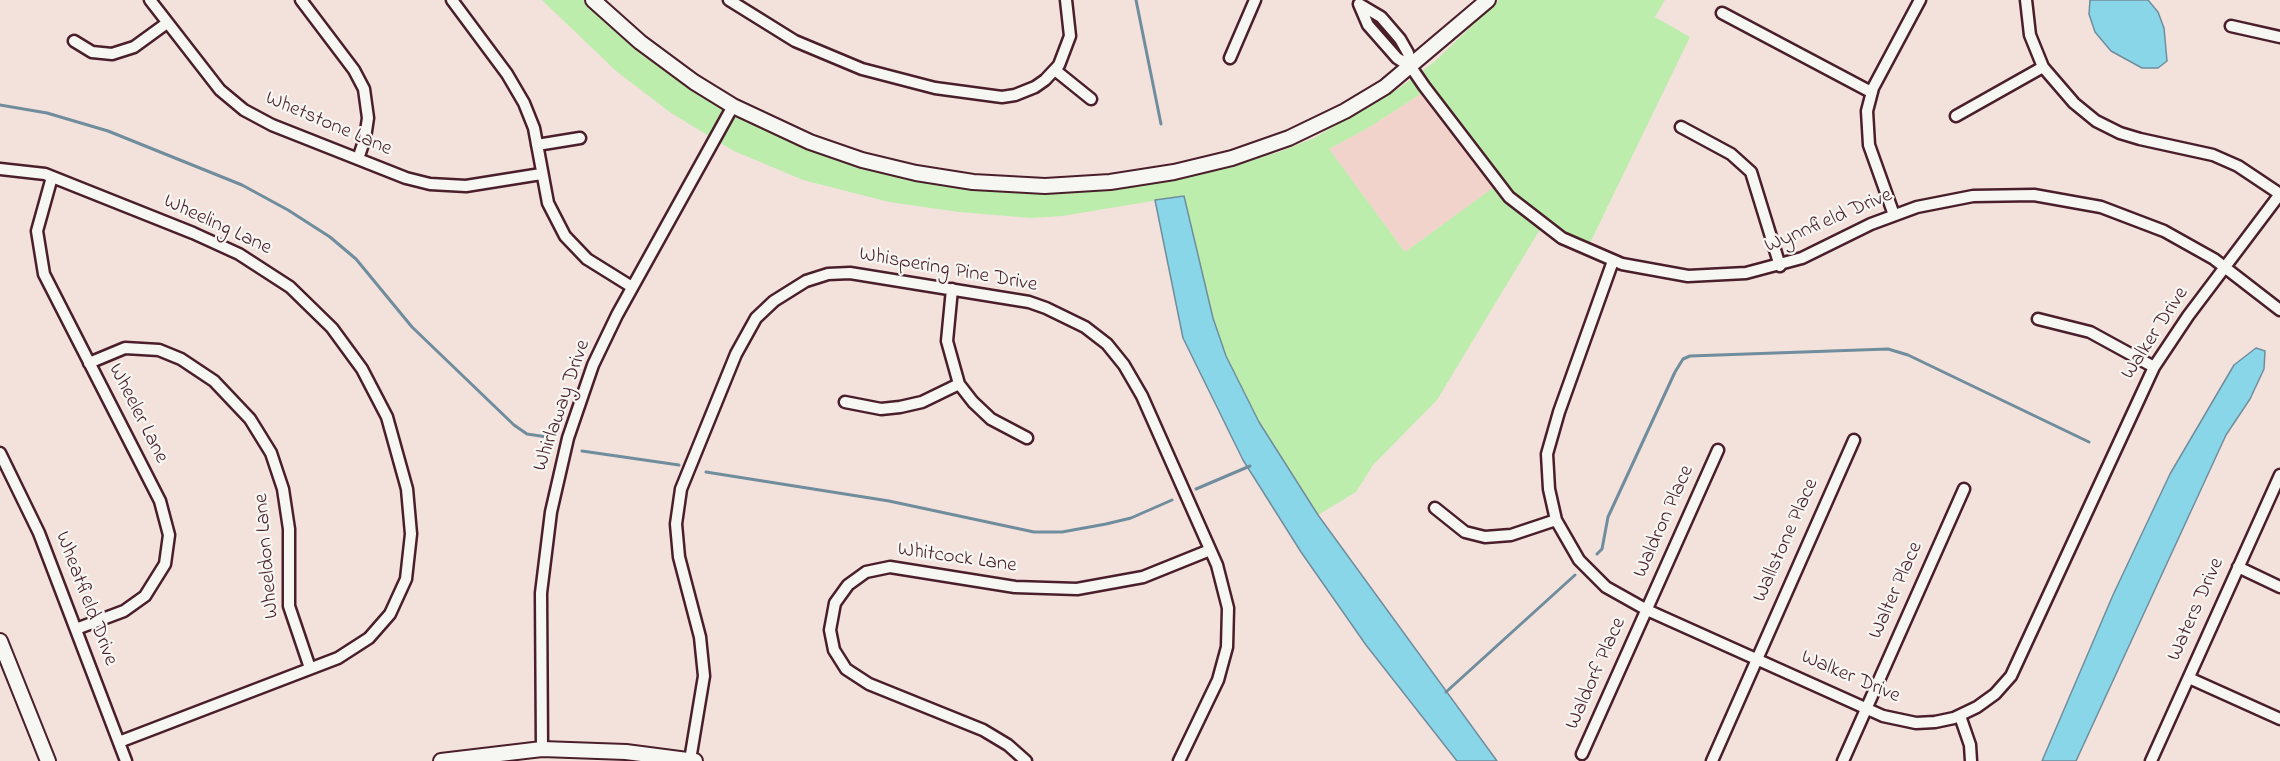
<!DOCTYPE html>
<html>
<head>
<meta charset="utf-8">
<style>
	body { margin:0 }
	canvas { display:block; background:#f3e1dc }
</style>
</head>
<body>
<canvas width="2280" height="761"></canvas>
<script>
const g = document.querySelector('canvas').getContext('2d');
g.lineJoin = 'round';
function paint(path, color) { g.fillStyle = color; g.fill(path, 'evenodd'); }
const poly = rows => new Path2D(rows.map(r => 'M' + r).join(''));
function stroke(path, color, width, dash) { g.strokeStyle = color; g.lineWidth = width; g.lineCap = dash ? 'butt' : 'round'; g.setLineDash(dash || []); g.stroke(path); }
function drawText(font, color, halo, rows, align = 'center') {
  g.font = font + ' "Indie Flower",sans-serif'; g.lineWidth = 4.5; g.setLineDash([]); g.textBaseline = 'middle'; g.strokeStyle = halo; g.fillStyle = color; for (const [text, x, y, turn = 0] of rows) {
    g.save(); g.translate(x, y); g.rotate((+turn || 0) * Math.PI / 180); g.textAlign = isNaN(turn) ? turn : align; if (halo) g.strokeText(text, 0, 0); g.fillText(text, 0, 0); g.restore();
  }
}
const built = poly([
	[1433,86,1501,182,1405,252,1329,149,1368,128]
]);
const green = poly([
	[542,0,585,0,644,53,707,97,755,124,808,148,908,178,964,187,1021,191,1103,188,1212,172,1279,152,1314,138,1398,89,1434,62,1499,0,1665,0,1655,17,1690,37,1589,245,1545,221,1437,400,1373,465,1356,492,1318,515,1259,422,1226,356,1213,318,1183,196,1062,216,1031,218,959,212,889,202,803,180,734,151,671,113,616,71],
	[1433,86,1501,182,1405,252,1329,149,1368,128]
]);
const water = poly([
	[2090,0,2148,0,2158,12,2164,28,2167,61,2158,68,2142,68,2111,51,2095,32,2089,14,2090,0],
	[1184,196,1213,318,1226,356,1259,422,1318,515,1497,761,1457,761,1366,645,1301,552,1243,460,1183,338,1155,200,1184,196],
	[2256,348,2265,351,2264,369,2250,399,2226,435,2076,761,2042,761,2113,595,2170,474,2234,365,2256,348]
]);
const stream = poly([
	[1136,0,1161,124],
	[0,105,47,113,108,131,242,185,288,210,330,237,356,259,412,327,514,425,527,434,547,437],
	[582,451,679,465],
	[706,472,889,501,1034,532,1062,532,1106,524,1131,518,1172,500],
	[1196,489,1250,466],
	[1597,554,1602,549,1608,517,1675,372,1683,359,1690,356,1888,349,1908,355,2089,442],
	[1446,692,1575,575]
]);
const street = poly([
	[150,0,220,90,244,110,272,125,406,178,430,184,466,186,541,174],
	[301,0,354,70,364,89,368,118,365,138,358,159],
	[452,0,507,74,524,103,534,128,548,203,565,236,587,259,632,287],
	[729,0,795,41,862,69,935,88,1002,97,1015,95,1035,87,1045,80,1059,65,1070,36,1066,0],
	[2026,0,2030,35,2043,67,2074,103,2096,121,2120,133,2140,139,2213,155,2238,166,2280,194],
	[1722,13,1871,92],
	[2231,26,2280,37],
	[74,41,92,52,112,54,134,47,167,23],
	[1230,58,1255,0],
	[1411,67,1397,58,1368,25,1359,4,1381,17,1400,39,1408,53,1411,67,1424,86,1509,197,1562,238,1622,264,1688,276,1746,273,1802,258,1871,224,1917,207,1973,196,2034,195,2101,207,2164,231,2214,259,2280,310],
	[1055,70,1091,99],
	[1956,116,2043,67],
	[1681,127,1731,154,1751,172,1780,266],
	[537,145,580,138],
	[0,169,45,174,193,233,239,254,290,287,332,328,362,369,387,417,407,489,411,534,406,579,390,614,369,638,338,658,119,742],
	[52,177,37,231,44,274,160,501,169,535,165,564,145,596,124,611,76,629],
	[1894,215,1869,145,1867,111,1873,88,1920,0],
	[1613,261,1559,412,1547,454,1549,489,1556,520,1579,560,1606,587,1647,610,1883,716,1916,723,1935,722,1954,718,1977,707,1995,694,2011,676,2154,367,2188,316,2280,194],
	[952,289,947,341,959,384,973,402,991,419,1027,438],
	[2038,319,2090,332,2154,367],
	[89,363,125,348,159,350,181,359,214,381,250,419,271,453,283,489,289,529,289,606,310,668],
	[845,402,881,409,900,407,922,402,959,384],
	[0,453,39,533,126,761],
	[1435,508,1465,532,1485,537,1511,535,1556,520],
	[2238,567,2280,587],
	[2189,678,2280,719],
	[1960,716,1970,745,1971,761],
	[542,749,541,593,551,512,568,438,593,365,617,315,733,106],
	[1582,754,1718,450],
	[690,760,704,676,700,637,679,557,676,524,681,489,736,354,756,318,774,301,806,281,828,274,850,273,1029,302,1046,308,1085,327,1107,344,1124,365,1142,396,1217,565,1228,608,1227,647,1218,680,1179,761],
	[1026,761,1008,745,983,730,869,684,846,669,834,650,830,630,835,603,848,585,866,572,890,567,1015,587,1077,589,1143,577,1210,550],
	[1712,761,1854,440],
	[1843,761,1964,489],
	[2151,761,2280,475]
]);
const secondary = poly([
	[593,0,640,42,694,82,733,106,810,142,862,160,916,173,973,182,1045,186,1110,182,1174,172,1232,158,1289,138,1345,111,1385,87,1488,0],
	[0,641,48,761],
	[441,761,542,749,626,752,695,761]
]);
const streetNames = [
	["Whetstone Lane",328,125,23],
	["Wynnfield Drive",1829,222,-23],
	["Wheeling Lane",217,226,25],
	["Whispering Pine Drive",948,271,10],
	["Walker Drive",2156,334,-57],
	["Whirlaway Drive",563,406,-71],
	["Wheeler Lane",137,414,63],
	["Waldron Place",1665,522,-66],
	["Wallstone Place",1787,541,-66],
	["Wheeldon Lane",268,556,-95],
	["Whitcock Lane",957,559,8],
	["Walter Place",1897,591,-66],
	["Wheatfield Drive",85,599,69],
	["Waters Drive",2197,610,-66],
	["Waldorf Place",1597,674,-66],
	["Walker Drive",1850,678,23]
];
paint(built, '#f1d3cc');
paint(green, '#bdedac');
paint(water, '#8ad6e9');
stroke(water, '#708d9d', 1.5);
stroke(stream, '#708d9d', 3);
stroke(street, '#4a1f2b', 15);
stroke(secondary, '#4a1f2b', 18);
stroke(street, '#f6f6f2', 10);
stroke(secondary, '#f6f6f2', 14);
drawText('21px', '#4a1f2b', '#f6f6f2', streetNames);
</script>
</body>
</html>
